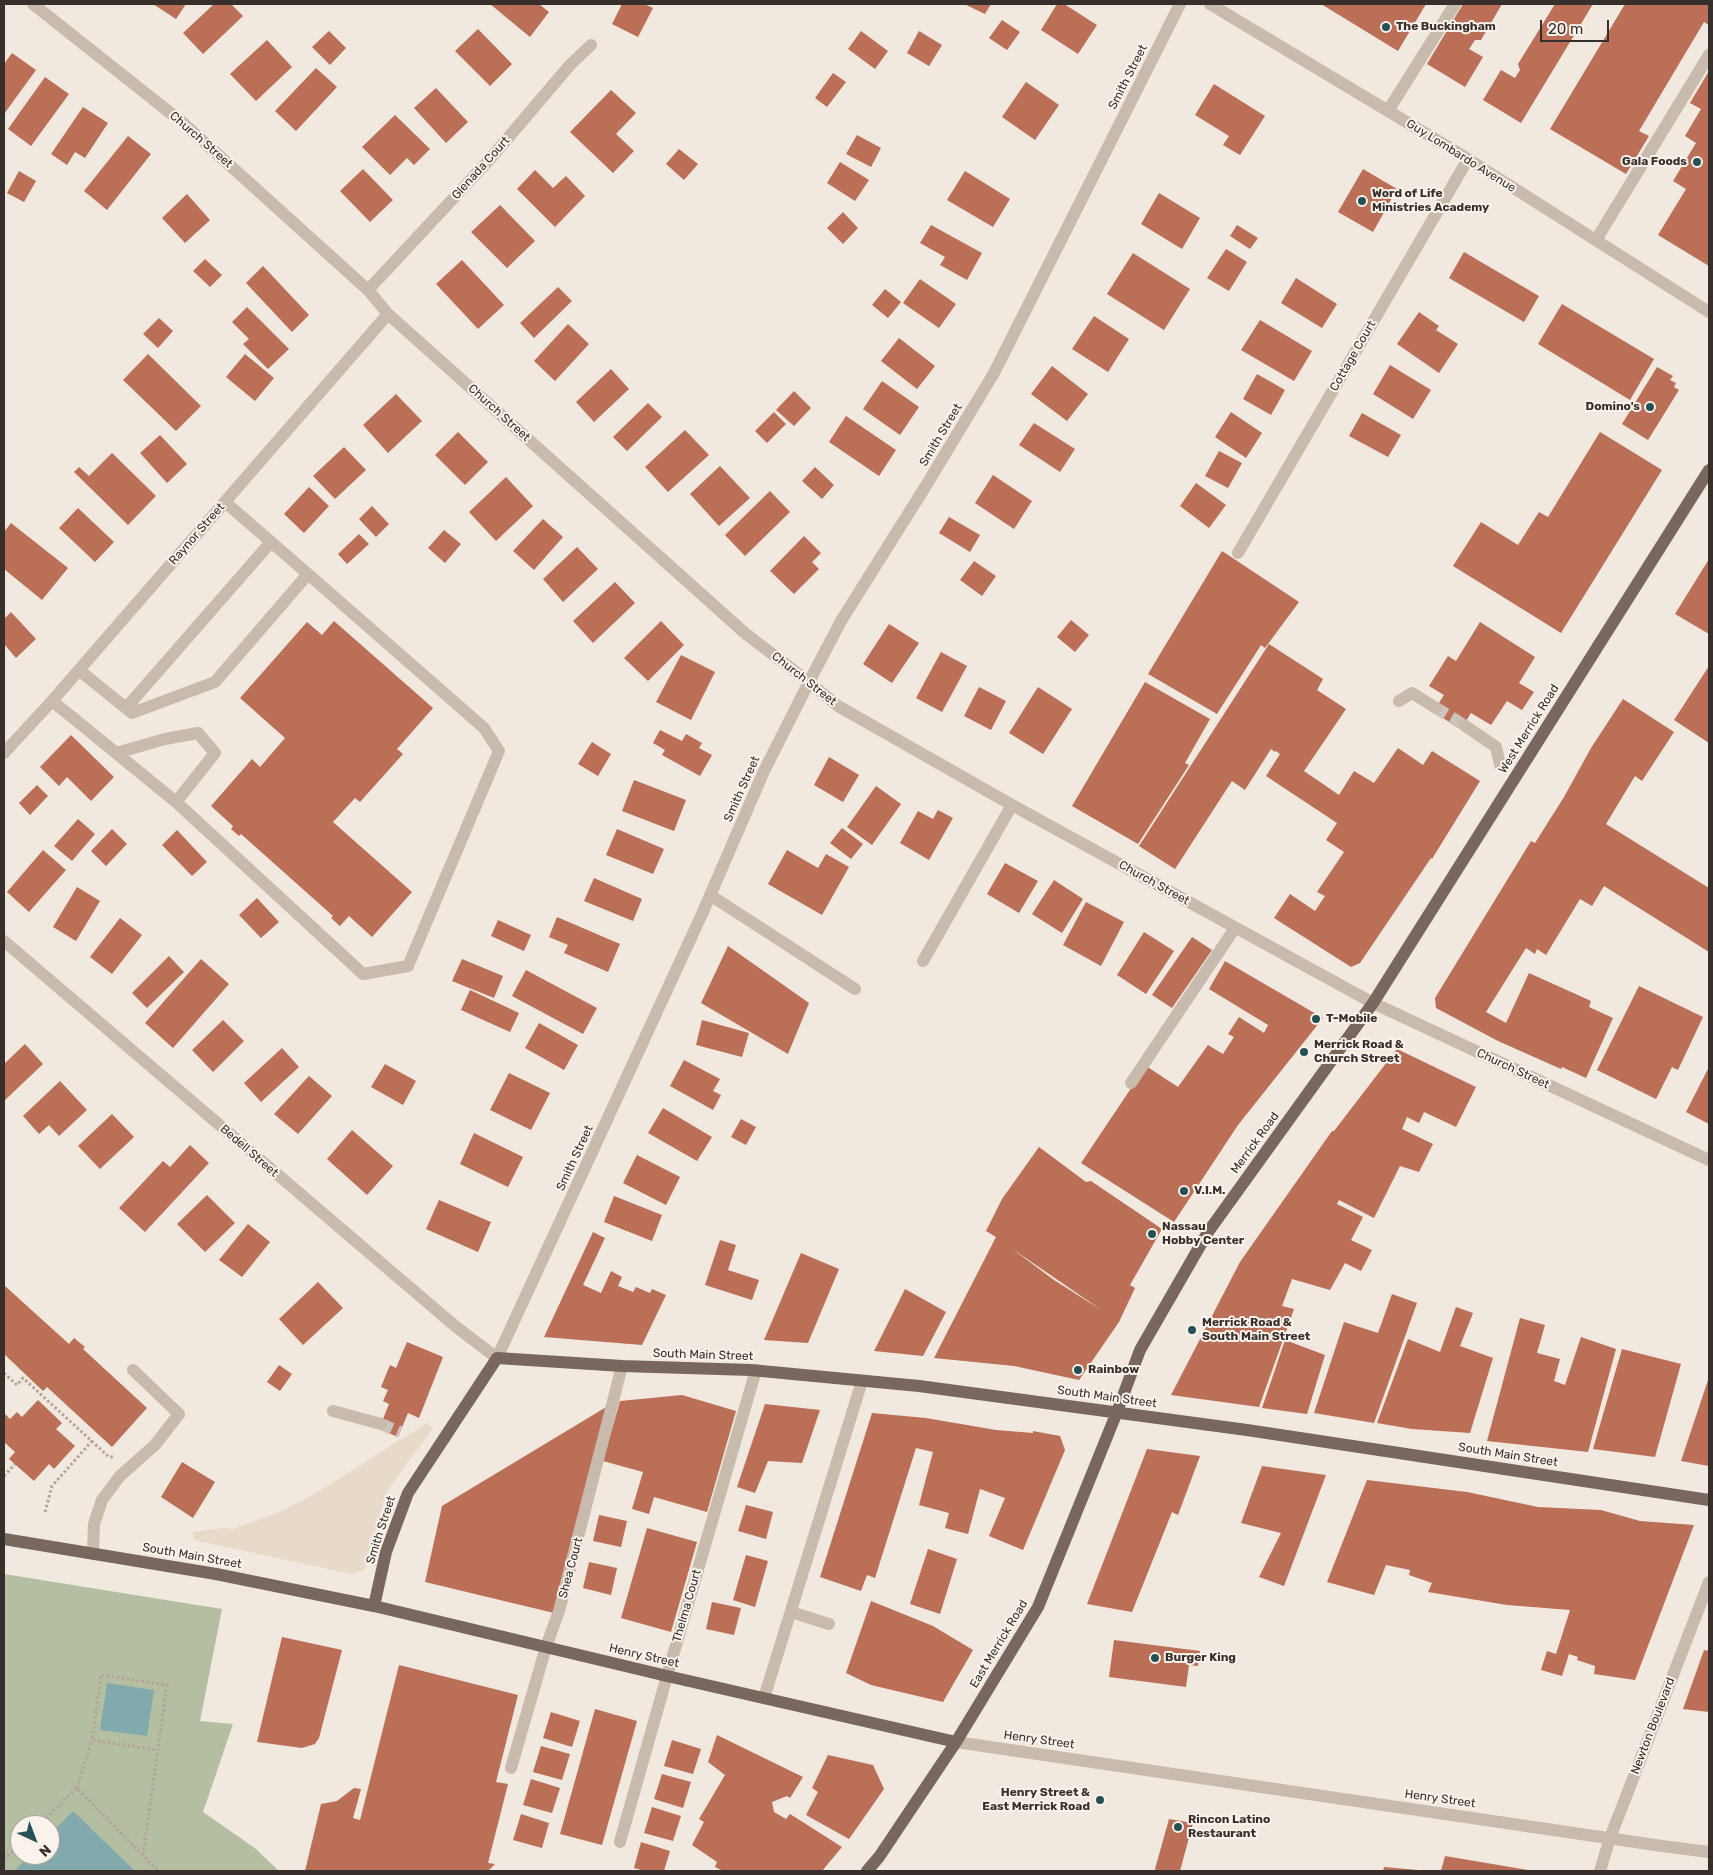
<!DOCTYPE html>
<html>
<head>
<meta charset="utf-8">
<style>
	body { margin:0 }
	#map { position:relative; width:1713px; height:1875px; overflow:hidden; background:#f1e9e0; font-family:Rubik,sans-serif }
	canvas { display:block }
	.frame { position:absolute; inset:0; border:5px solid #372f2b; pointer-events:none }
	.north { position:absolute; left:10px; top:1815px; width:50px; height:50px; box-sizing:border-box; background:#f9f3ec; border:1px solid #aba59f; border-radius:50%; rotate:137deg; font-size:14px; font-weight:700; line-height:20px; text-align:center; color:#372f2b }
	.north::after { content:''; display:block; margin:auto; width:18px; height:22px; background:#255155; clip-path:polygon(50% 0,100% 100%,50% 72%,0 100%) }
	.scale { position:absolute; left:1540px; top:20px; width:69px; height:22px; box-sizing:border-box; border:2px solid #372f2b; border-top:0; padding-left:6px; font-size:15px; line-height:18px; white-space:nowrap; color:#372f2b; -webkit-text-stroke:4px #f9f3ec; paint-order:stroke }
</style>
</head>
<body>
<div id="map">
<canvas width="1713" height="1875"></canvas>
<div class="frame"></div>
<div class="north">N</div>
<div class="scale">20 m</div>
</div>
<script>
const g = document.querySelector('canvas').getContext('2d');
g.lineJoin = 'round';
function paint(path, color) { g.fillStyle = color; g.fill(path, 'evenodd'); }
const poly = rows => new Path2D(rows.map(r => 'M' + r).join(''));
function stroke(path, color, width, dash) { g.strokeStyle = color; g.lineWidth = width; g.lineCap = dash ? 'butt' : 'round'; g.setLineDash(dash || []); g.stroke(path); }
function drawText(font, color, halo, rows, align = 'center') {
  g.font = font + ' Rubik,sans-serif'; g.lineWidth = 4; g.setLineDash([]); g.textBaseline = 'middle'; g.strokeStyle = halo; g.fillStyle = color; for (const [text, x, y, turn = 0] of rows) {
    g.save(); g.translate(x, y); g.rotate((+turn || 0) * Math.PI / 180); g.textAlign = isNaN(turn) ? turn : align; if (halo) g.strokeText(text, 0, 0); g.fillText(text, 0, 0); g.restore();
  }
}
const green = poly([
	[4,1574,222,1609,200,1721,233,1724,203,1812,256,1849,279,1871,4,1871],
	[20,1825,50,1825,50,1855,20,1855]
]);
const plaza = poly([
	[427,1423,433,1428,387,1491,364,1570,351,1574,194,1540,192,1532,224,1528,232,1529,275,1514,311,1496]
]);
const water = poly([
	[107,1683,154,1690,147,1736,100,1730],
	[73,1811,135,1871,18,1871,16,1869,30,1855,50,1855,50,1835]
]);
const building = poly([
	[153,4,186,4,176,19],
	[214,4,231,4,243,16,203,54,183,33],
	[490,4,539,4,549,12,530,37],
	[622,4,644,4,653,8,638,37,612,24],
	[964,4,991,4,985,14],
	[1057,4,1064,4,1097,25,1078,54,1041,30],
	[1321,4,1426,4,1398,51],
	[1463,4,1502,4,1481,40,1475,40,1469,49,1483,57,1465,87,1427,64],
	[1555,4,1593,4,1521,123,1483,100,1501,70,1515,78,1520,70,1518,64],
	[1625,4,1709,4,1709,25,1704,22,1639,131,1649,136,1626,174,1550,129],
	[1002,20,1020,32,1007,50,989,38],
	[478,29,512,64,490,86,455,51],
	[329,31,346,48,330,65,312,47],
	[861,31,888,51,875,69,848,49],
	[919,31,942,45,929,66,907,53],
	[267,40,292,67,256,101,230,74],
	[12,53,36,70,4,114,4,64],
	[316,68,337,87,296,131,275,111],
	[1709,71,1709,266,1658,235,1686,189,1673,181,1696,143,1685,136,1701,109,1690,103],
	[833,73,846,82,827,107,815,98],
	[45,77,69,94,31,146,8,129],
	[1026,82,1059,105,1035,140,1002,117],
	[1214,84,1265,116,1240,155,1223,145,1229,136,1195,115],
	[436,88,468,122,446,143,414,108],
	[611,90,636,113,616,134,634,151,613,173,570,132],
	[83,107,108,123,85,158,75,152,67,165,51,154],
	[395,115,430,149,414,165,407,158,390,175,362,147],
	[857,135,881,148,871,167,846,154],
	[128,136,151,154,107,210,84,191],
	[679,149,698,164,684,180,666,164],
	[840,162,869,180,855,201,827,183],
	[363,169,393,200,370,222,340,191],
	[1363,169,1397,189,1373,232,1338,212],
	[535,170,553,188,566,176,585,196,555,227,517,189],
	[19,171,36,181,24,202,7,193],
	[965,171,1010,199,993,227,947,200],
	[1159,193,1200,218,1182,249,1141,224],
	[187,194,210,220,185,243,162,218],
	[500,205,535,241,507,268,471,232],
	[843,212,858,228,843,244,827,228],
	[931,225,982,253,967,280,940,265,945,257,920,243],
	[1237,225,1258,238,1250,249,1230,236],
	[1226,249,1247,262,1229,291,1207,278],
	[1464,252,1539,296,1524,322,1449,278],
	[1133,253,1190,289,1164,330,1107,294],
	[205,259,222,275,210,287,193,271],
	[462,260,504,305,478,329,436,284],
	[263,266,309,315,292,332,246,283],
	[1296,278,1337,304,1322,328,1281,303],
	[920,279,956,304,939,328,903,303],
	[558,287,572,301,534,338,520,323],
	[885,289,901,302,888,318,872,305],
	[1562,304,1654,359,1630,400,1538,344],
	[247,307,289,349,268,369,243,344,249,339,232,322],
	[1419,312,1439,326,1436,330,1458,344,1439,373,1397,344],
	[1094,316,1129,339,1108,372,1072,349],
	[159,318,173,331,158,348,143,334],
	[1260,320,1312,351,1294,381,1241,350],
	[568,324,589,344,555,381,534,361],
	[899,338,935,366,917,389,881,361],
	[148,354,201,406,176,431,123,380],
	[245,354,274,378,255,401,226,377],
	[1390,365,1431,390,1413,419,1373,394],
	[1052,366,1088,394,1067,421,1031,394],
	[1657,367,1673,376,1670,380,1676,383,1674,387,1679,390,1648,440,1622,424],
	[611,369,629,389,594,422,576,402],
	[1257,374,1285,390,1271,415,1243,399],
	[882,381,919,407,900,435,863,409],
	[794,391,811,408,794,426,776,410],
	[396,394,422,421,388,453,363,425],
	[648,403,662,417,627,451,613,437],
	[774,412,786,424,767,443,755,431],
	[1231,412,1262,433,1246,458,1215,437],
	[1362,413,1401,435,1388,457,1349,436],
	[846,416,896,450,879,476,829,442],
	[1034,423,1075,449,1060,472,1019,445],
	[685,430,709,455,668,492,645,467],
	[458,432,488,462,465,485,435,455],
	[1600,432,1662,470,1561,633,1453,566,1481,522,1518,545,1539,512,1548,517],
	[160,435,187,464,167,483,140,453],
	[344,447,366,470,335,499,313,476],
	[1219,451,1242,463,1228,488,1205,476],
	[112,453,156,496,128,525,74,472,79,467,89,476],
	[720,466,750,498,719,526,690,494],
	[815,467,834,485,822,499,802,481],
	[993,475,1032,501,1014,529,975,503],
	[506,477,533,506,496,541,469,512],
	[1196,483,1226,505,1209,528,1180,506],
	[309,487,329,506,304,533,284,514],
	[770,491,790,512,745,556,725,535],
	[372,506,389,524,376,537,359,519],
	[78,508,114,542,95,562,59,528],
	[949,517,980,535,970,552,939,533],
	[543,519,563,537,534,570,513,551],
	[11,523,68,568,42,600,4,569,4,552,5,550,4,549,4,532],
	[444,530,461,544,445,563,428,548],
	[359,534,369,544,347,564,338,554],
	[804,536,821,553,812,562,819,569,794,594,770,571],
	[577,547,598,569,563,602,543,579],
	[1222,551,1299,602,1265,648,1261,645,1217,714,1148,674],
	[1709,559,1709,634,1675,614],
	[974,561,996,576,982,596,960,580],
	[615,582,635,603,593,643,573,621],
	[11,612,36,639,16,658,4,644,4,619],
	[1071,620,1089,635,1075,652,1057,637],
	[334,621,433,708,397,749,403,754,360,802,355,798,333,822,412,892,372,937,349,916,340,926,331,918,333,916,241,834,239,836,231,829,233,826,211,806,252,759,260,767,285,738,240,698,307,622,322,635],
	[661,621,684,645,648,681,624,658],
	[1480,622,1535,657,1519,683,1534,692,1522,710,1507,701,1491,725,1471,713,1461,729,1433,712,1444,695,1429,686,1448,656,1456,661],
	[889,624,919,643,892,683,863,664],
	[1269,644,1323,679,1317,690,1346,709,1304,771,1339,795,1354,771,1374,783,1398,748,1423,765,1432,751,1480,781,1432,859,1431,858,1360,963,1351,967,1274,918,1290,894,1315,911,1325,896,1317,892,1344,852,1326,840,1337,823,1266,776,1280,754,1276,751,1275,752,1271,749,1245,790,1232,781,1175,869,1139,846],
	[941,652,967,666,942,712,916,698],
	[681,655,715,672,691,720,656,702],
	[1709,666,1709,743,1674,720],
	[1145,682,1210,719,1185,763,1189,765,1138,844,1072,806],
	[979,687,1006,701,991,730,964,716],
	[1038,687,1072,709,1043,754,1009,733],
	[1623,699,1674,732,1642,781,1635,776,1606,824,1709,888,1709,952,1604,886,1592,906,1580,899,1546,955,1537,949,1535,954,1526,948,1486,1012,1506,1023,1529,973,1591,1001,1589,1007,1613,1018,1586,1078,1562,1067,1561,1069,1498,1041,1436,1008,1435,998,1531,841,1535,843,1564,797,1591,748],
	[660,730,682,741,686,734,702,743,699,748,712,755,700,776,662,755,665,750,653,743],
	[71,735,114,777,91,801,67,777,59,786,40,767],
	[592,742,611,754,598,776,578,764],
	[829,757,859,775,843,802,814,785],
	[634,780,686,800,674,831,622,811],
	[37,785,48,796,30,815,19,803],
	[876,786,901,804,872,845,847,827],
	[938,810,953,818,929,860,900,843,918,811,933,819],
	[78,819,95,834,72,861,54,846],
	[842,828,863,844,851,859,830,843],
	[112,829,127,844,106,866,91,851],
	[617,829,664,849,653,874,606,855],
	[177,830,207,862,192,876,162,845],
	[43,850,66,870,29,912,7,892],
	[787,850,818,868,826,854,849,867,822,915,768,884],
	[1005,863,1038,881,1019,913,987,894],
	[594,878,642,899,633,921,584,901],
	[1054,880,1083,899,1062,933,1032,914],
	[77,887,100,901,76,941,53,927],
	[257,898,279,922,261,938,239,915],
	[1086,902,1124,922,1101,966,1063,945],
	[557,917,620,944,608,972,564,953,568,945,549,937],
	[120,918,142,935,112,974,90,957],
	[498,920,531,935,524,951,491,936],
	[1144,932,1174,951,1146,994,1117,975],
	[1192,937,1212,950,1172,1008,1152,995],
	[728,946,809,1003,788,1054,701,1003],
	[169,956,184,972,147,1008,132,993],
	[201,959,229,984,173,1048,145,1023],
	[462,959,503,976,494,998,452,981],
	[1225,961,1323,1018,1238,1125,1174,1222,1081,1163,1146,1066,1178,1087,1208,1045,1223,1054,1234,1037,1228,1034,1239,1017,1264,1033,1268,1025,1209,989],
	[526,970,597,1008,583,1034,512,996],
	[1639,986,1703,1017,1678,1070,1672,1067,1656,1099,1597,1070],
	[470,990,519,1013,510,1032,461,1010],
	[223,1020,244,1041,213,1072,192,1050],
	[702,1020,749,1033,742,1057,696,1045],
	[539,1023,578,1045,564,1070,525,1048],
	[25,1044,43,1064,4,1101,4,1064],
	[282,1048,299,1067,261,1102,244,1083],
	[1397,1049,1476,1087,1456,1127,1424,1112,1419,1123,1407,1117,1402,1129,1433,1144,1419,1172,1400,1166,1374,1218,1339,1200,1337,1204,1363,1217,1351,1240,1372,1250,1361,1271,1345,1263,1330,1290,1292,1279,1282,1306,1294,1309,1259,1407,1171,1395,1240,1262,1332,1131,1334,1131],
	[684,1060,720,1079,713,1091,721,1095,713,1110,670,1086],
	[385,1064,416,1081,403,1105,371,1087],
	[1709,1067,1709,1124,1686,1112],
	[509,1073,550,1093,531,1130,490,1110],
	[309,1076,332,1096,298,1134,274,1114],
	[60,1081,87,1110,59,1136,49,1125,39,1134,23,1116],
	[663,1108,712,1137,697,1161,648,1133],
	[112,1114,134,1137,100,1169,78,1146],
	[741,1119,756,1127,746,1145,731,1137],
	[352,1130,393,1166,367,1195,327,1159],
	[474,1133,523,1157,508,1187,460,1164],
	[190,1145,209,1163,145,1232,119,1208,163,1161,170,1167],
	[1039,1147,1086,1182,1091,1181,1162,1229,1130,1285,1135,1288,1119,1322,1079,1380,1014,1366,934,1358,996,1237,986,1231,1002,1199],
	[1011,1248,1103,1311,1054,1280],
	[637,1155,680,1177,666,1205,623,1183],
	[207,1195,235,1223,205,1252,177,1224],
	[614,1196,662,1215,652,1241,604,1222],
	[439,1200,491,1222,478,1252,426,1229],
	[248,1224,270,1242,242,1277,219,1260],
	[593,1232,605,1238,583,1285,601,1293,611,1271,622,1277,618,1286,633,1292,636,1287,650,1293,652,1289,666,1295,642,1345,544,1337],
	[720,1240,736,1245,728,1270,759,1280,752,1300,705,1285],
	[801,1253,839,1269,808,1343,764,1340],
	[318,1282,343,1308,303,1345,279,1319],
	[5,1286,69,1344,74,1338,85,1347,83,1349,147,1408,112,1447,47,1387,43,1391,4,1354,4,1287],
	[905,1289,946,1312,923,1356,874,1351],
	[1392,1294,1417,1303,1374,1423,1314,1413,1344,1322,1378,1333],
	[1456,1307,1473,1313,1460,1346,1493,1358,1470,1433,1412,1429,1377,1423,1408,1339,1440,1352],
	[1520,1318,1545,1325,1537,1353,1560,1359,1554,1381,1565,1385,1581,1337,1616,1349,1588,1452,1487,1441],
	[1285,1340,1325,1355,1307,1414,1262,1408],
	[407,1342,443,1357,419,1418,408,1413,398,1437,379,1429,389,1404,383,1401,388,1390,381,1387,390,1365,396,1368],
	[1622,1349,1681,1364,1655,1457,1593,1449],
	[279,1365,292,1374,280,1391,267,1382],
	[1709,1377,1709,1466,1681,1461],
	[682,1395,736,1411,707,1512,654,1497,649,1514,632,1509,643,1472,603,1461,620,1401],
	[38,1400,62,1423,56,1429,75,1446,54,1469,49,1464,34,1481,9,1459,15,1452,4,1442,4,1413,10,1419,17,1412,22,1417],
	[765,1404,820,1410,802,1463,768,1461,755,1493,737,1487],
	[608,1406,554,1613,425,1582,442,1506],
	[872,1413,926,1418,996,1430,1033,1433,1033,1431,1060,1436,1065,1450,1023,1550,989,1536,1005,1498,980,1489,968,1534,945,1528,949,1513,919,1505,933,1452,916,1448,875,1578,867,1575,861,1591,820,1577],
	[1147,1449,1200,1456,1178,1515,1172,1512,1132,1612,1087,1604],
	[182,1462,215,1482,193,1518,161,1497],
	[1262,1466,1326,1475,1284,1586,1259,1577,1281,1533,1241,1523],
	[1367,1480,1467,1492,1538,1507,1601,1510,1640,1521,1694,1525,1635,1680,1594,1674,1595,1666,1577,1660,1578,1657,1569,1654,1562,1676,1541,1670,1547,1651,1556,1654,1570,1610,1507,1605,1428,1592,1432,1583,1409,1575,1410,1570,1386,1565,1374,1595,1327,1582],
	[746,1505,773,1512,766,1539,738,1531],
	[599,1515,627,1521,621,1547,593,1541],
	[647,1528,697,1542,671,1632,621,1618],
	[928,1549,957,1559,940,1614,910,1604],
	[746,1555,768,1561,755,1607,733,1600],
	[589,1562,617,1568,611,1595,583,1588],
	[871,1601,933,1626,973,1650,943,1702,871,1685,846,1673],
	[712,1602,741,1608,734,1635,706,1629],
	[282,1637,342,1650,319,1738,315,1744,302,1748,257,1742],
	[1114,1640,1200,1651,1198,1666,1189,1665,1186,1687,1109,1677],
	[1704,1650,1709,1651,1709,1712,1683,1709],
	[399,1665,518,1695,496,1782,508,1784,488,1863,495,1864,488,1871,305,1871,321,1804,337,1801,354,1788,361,1789,353,1818,360,1820],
	[595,1709,637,1721,602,1845,560,1834],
	[551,1712,580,1721,572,1747,543,1738],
	[717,1735,803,1777,790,1798,787,1796,772,1802,774,1812,786,1819,790,1814,842,1847,822,1871,723,1871,715,1867,717,1862,692,1845,704,1822,699,1819,725,1775,708,1762],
	[672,1740,701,1749,693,1774,664,1766],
	[541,1746,570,1754,562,1780,533,1772],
	[828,1755,873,1765,884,1789,849,1839,806,1815,818,1792,812,1788],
	[662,1774,691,1782,683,1808,654,1799],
	[531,1779,560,1788,552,1813,523,1805],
	[652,1807,681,1816,673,1841,644,1833],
	[521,1814,549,1823,542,1848,513,1840],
	[1169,1819,1193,1823,1180,1871,1156,1871,1155,1869],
	[641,1842,670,1851,664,1871,645,1871,634,1868],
	[1445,1856,1528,1870,1528,1871,1441,1871],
	[1384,1867,1418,1870,1418,1871,1383,1871]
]);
const minorTunnel = poly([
	[1436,708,1464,725],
	[381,1424,400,1432]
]);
const path = poly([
	[4,1373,17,1385,23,1378,109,1457,115,1457],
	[4,1476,15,1464],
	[45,1512,52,1486,92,1441],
	[77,1788,92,1740],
	[39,1825,77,1788,158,1871],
	[143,1855,167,1685,101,1675,92,1740,157,1750],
	[4,1860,20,1844]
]);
const minor = poly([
	[33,4,183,123,368,290,388,314,746,634,809,682,838,706,1012,805,1373,1003,1709,1160],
	[1210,4,1468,159,1709,312],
	[1388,111,1455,4],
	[1596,240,1709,55],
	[368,290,490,159,570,65,591,45],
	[1238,553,1468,159],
	[79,670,132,713,215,682,308,574,225,502],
	[52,701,88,730,116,753,176,802,215,753,198,733,165,739,116,753],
	[1399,701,1412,693,1436,708],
	[126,708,271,542],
	[1464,725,1496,747,1500,765],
	[4,753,52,701,388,314],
	[176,802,363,974,408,966,499,751,484,728,308,574],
	[710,895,855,989],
	[4,941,455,1326,497,1358,702,914,764,771,809,682,841,621,927,484,994,373,1180,4],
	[923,961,1012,805],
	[1131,1083,1235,928],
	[333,1411,381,1424],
	[93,1554,94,1524,102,1500,120,1476,155,1445,179,1414,133,1370],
	[791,1612,829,1624],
	[764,1698,862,1381],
	[956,1742,1662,1846,1709,1852],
	[511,1768,546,1647,559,1611,622,1366],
	[620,1842,667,1676,756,1370],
	[1600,1871,1610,1838,1709,1582]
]);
const major = poly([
	[4,1539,216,1574,374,1606,667,1676,956,1742],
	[374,1606,386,1552,408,1493,497,1358,622,1366,751,1370,919,1386,1247,1430,1709,1500],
	[867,1871,879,1857,956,1742,1038,1607,1117,1412,1140,1350,1208,1232,1373,1003,1709,470]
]);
const markers = [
	[1386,27,5,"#255155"],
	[1697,162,5,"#255155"],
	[1362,201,5,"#255155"],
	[1650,407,5,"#255155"],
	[1316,1019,5,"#255155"],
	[1304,1052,5,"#255155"],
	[1184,1191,5,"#255155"],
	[1152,1234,5,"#255155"],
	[1192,1330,5,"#255155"],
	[1078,1370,5,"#255155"],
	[1155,1658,5,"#255155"],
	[1100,1800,5,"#255155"],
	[1178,1827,5,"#255155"]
];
const poiNames = [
	["The Buckingham",1396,27],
	["Gala Foods",1687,162,"right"],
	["Word of Life",1372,194],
	["Ministries Academy",1372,208],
	["Domino's",1640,407,"right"],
	["T-Mobile",1326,1019],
	["Merrick Road &",1314,1045],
	["Church Street",1314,1059],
	["V.I.M.",1194,1191],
	["Nassau",1162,1227],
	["Hobby Center",1162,1241],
	["Merrick Road &",1202,1323],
	["South Main Street",1202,1337],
	["Rainbow",1088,1370],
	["Burger King",1165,1658],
	["Henry Street &",1090,1793,"right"],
	["East Merrick Road",1090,1807,"right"],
	["Rincon Latino",1188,1820],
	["Restaurant",1188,1834]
];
const streetNames = [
	["Smith Street",1128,77,-63],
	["Church Street",201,140,41],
	["Guy Lombardo Avenue",1461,156,32],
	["Glenada Court",481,168,-48],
	["Cottage Court",1353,356,-60],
	["Church Street",499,413,42],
	["Smith Street",941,435,-59],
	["Raynor Street",197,534,-49],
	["Church Street",804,679,38],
	["West Merrick Road",1529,729,-58],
	["Smith Street",742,789,-66],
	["Church Street",1154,883,29],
	["Church Street",1513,1069,25],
	["Merrick Road",1255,1143,-54],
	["Bedell Street",249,1151,41],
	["Smith Street",575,1158,-65],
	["South Main Street",703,1355,2],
	["South Main Street",1107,1397,8],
	["South Main Street",1508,1455,9],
	["Smith Street",381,1530,-72],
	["South Main Street",192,1556,10],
	["Shea Court",571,1568,-75],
	["Thelma Court",687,1606,-74],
	["East Merrick Road",999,1644,-59],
	["Henry Street",644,1656,13],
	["Newton Boulevard",1653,1726,-69],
	["Henry Street",1039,1740,8],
	["Henry Street",1440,1799,8]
];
paint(green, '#b4bfa1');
paint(plaza, '#e7dac9');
paint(water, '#82a9ab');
paint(building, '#ba6f56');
stroke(minorTunnel, '#ccc4bc', 12, [12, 6]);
stroke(path, '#b4a497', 3, [2.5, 2.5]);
stroke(minor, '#c8baad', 12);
stroke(major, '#77675e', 12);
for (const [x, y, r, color] of markers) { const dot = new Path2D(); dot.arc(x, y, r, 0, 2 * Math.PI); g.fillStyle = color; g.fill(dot); stroke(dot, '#f9f3ec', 2); }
drawText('bold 12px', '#372f2b', '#f9f3ec', poiNames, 'left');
drawText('12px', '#372f2b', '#f9f3ec', streetNames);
</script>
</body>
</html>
